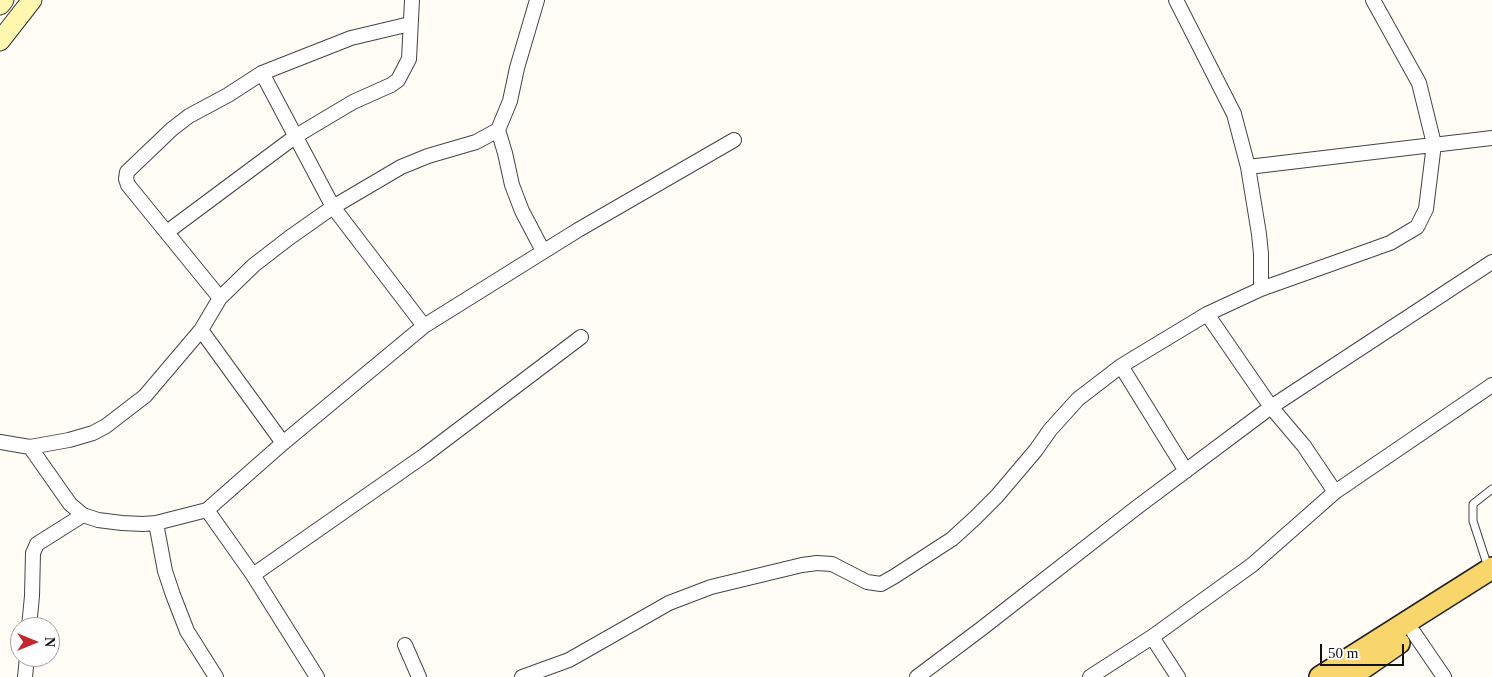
<!DOCTYPE html>
<html>
<head>
<meta charset="utf-8">
<style>
	body { margin:0 }
	#map { position:relative; width:1492px; height:677px; overflow:hidden; background:#fffdf5; font-family:Georgia,serif }
	canvas { display:block }
	.north { position:absolute; left:10px; top:617px; width:50px; height:50px; box-sizing:border-box; background:#fff; border:1px solid #a0a0a0; border-radius:50%; rotate:90deg; font-size:14px; font-weight:700; line-height:20px; text-align:center; color:#111 }
	.north::after { content:''; display:block; margin:auto; width:18px; height:22px; background:#c4262e; clip-path:polygon(50% 0,100% 100%,50% 72%,0 100%) }
	.scale { position:absolute; left:1320px; top:644px; width:84px; height:22px; box-sizing:border-box; border:2px solid #111; border-top:0; padding-left:6px; font-size:15px; line-height:18px; white-space:nowrap; color:#111; -webkit-text-stroke:4px #fff; paint-order:stroke }
</style>
</head>
<body>
<div id="map">
<canvas width="1492" height="677"></canvas>
<div class="north">N</div>
<div class="scale">50 m</div>
</div>
<script>
const g = document.querySelector('canvas').getContext('2d');
g.lineJoin = 'round';
const poly = rows => new Path2D(rows.map(r => 'M' + r).join(''));
function stroke(path, color, width, dash) { g.strokeStyle = color; g.lineWidth = width; g.lineCap = dash ? 'butt' : 'round'; g.setLineDash(dash || []); g.stroke(path); }
const lane = poly([
	[1488,567,1473,521,1473,504,1492,489]
]);
const street = poly([
	[1176,0,1234,114,1248,167,1259,234,1261,254,1261,289],
	[262,73,333,207,424,326],
	[498,130,505,153,512,185,522,211,543,251],
	[1248,167,1492,138],
	[167,232,296,136,353,102,391,85,398,80,409,59,412,0],
	[220,298,128,185,126,179,127,172,172,129,189,116,228,95,262,73,351,38,410,24],
	[1207,314,1271,407,1304,446,1335,492],
	[201,330,283,443],
	[1121,366,1186,471],
	[0,442,30,447,69,440,93,433,106,426,145,396,201,330,220,298,254,265,289,238,333,207,401,167,428,156,476,142,498,130,510,101,517,68,537,0],
	[30,447,70,504,83,515,98,520,122,523,143,524,156,523,207,510,283,443,424,326,578,230,734,140],
	[207,510,253,575,317,677],
	[156,523,165,571,173,595,187,631,216,677],
	[253,575,425,455,581,337],
	[29,627,32,596,33,553,37,544,83,515],
	[1414,633,1444,677],
	[1152,637,1178,677],
	[405,645,419,677],
	[25,677,27,657],
	[522,677,569,660,669,603,711,587,802,565,817,563,832,564,867,582,881,584,895,576,952,539,975,518,997,496,1036,450,1050,430,1078,399,1121,366,1207,314,1261,289,1390,243,1417,227,1426,209,1434,144,1419,83,1373,0],
	[917,677,981,629,1136,508,1271,407,1492,262],
	[1090,677,1152,637,1252,565,1335,492,1492,385]
]);
const secondary = poly([
	[0,5,4,0],
	[0,41,32,0]
]);
const primary = poly([
	[1320,677,1492,568],
	[1350,677,1399,643]
]);
stroke(lane, '#444', 9);
stroke(street, '#444', 16);
stroke(secondary, '#333', 21);
stroke(primary, '#222', 24);
stroke(lane, '#fff', 7);
stroke(street, '#fff', 14);
stroke(secondary, '#fff6b0', 19);
stroke(primary, '#f9d66b', 21);
</script>
</body>
</html>
